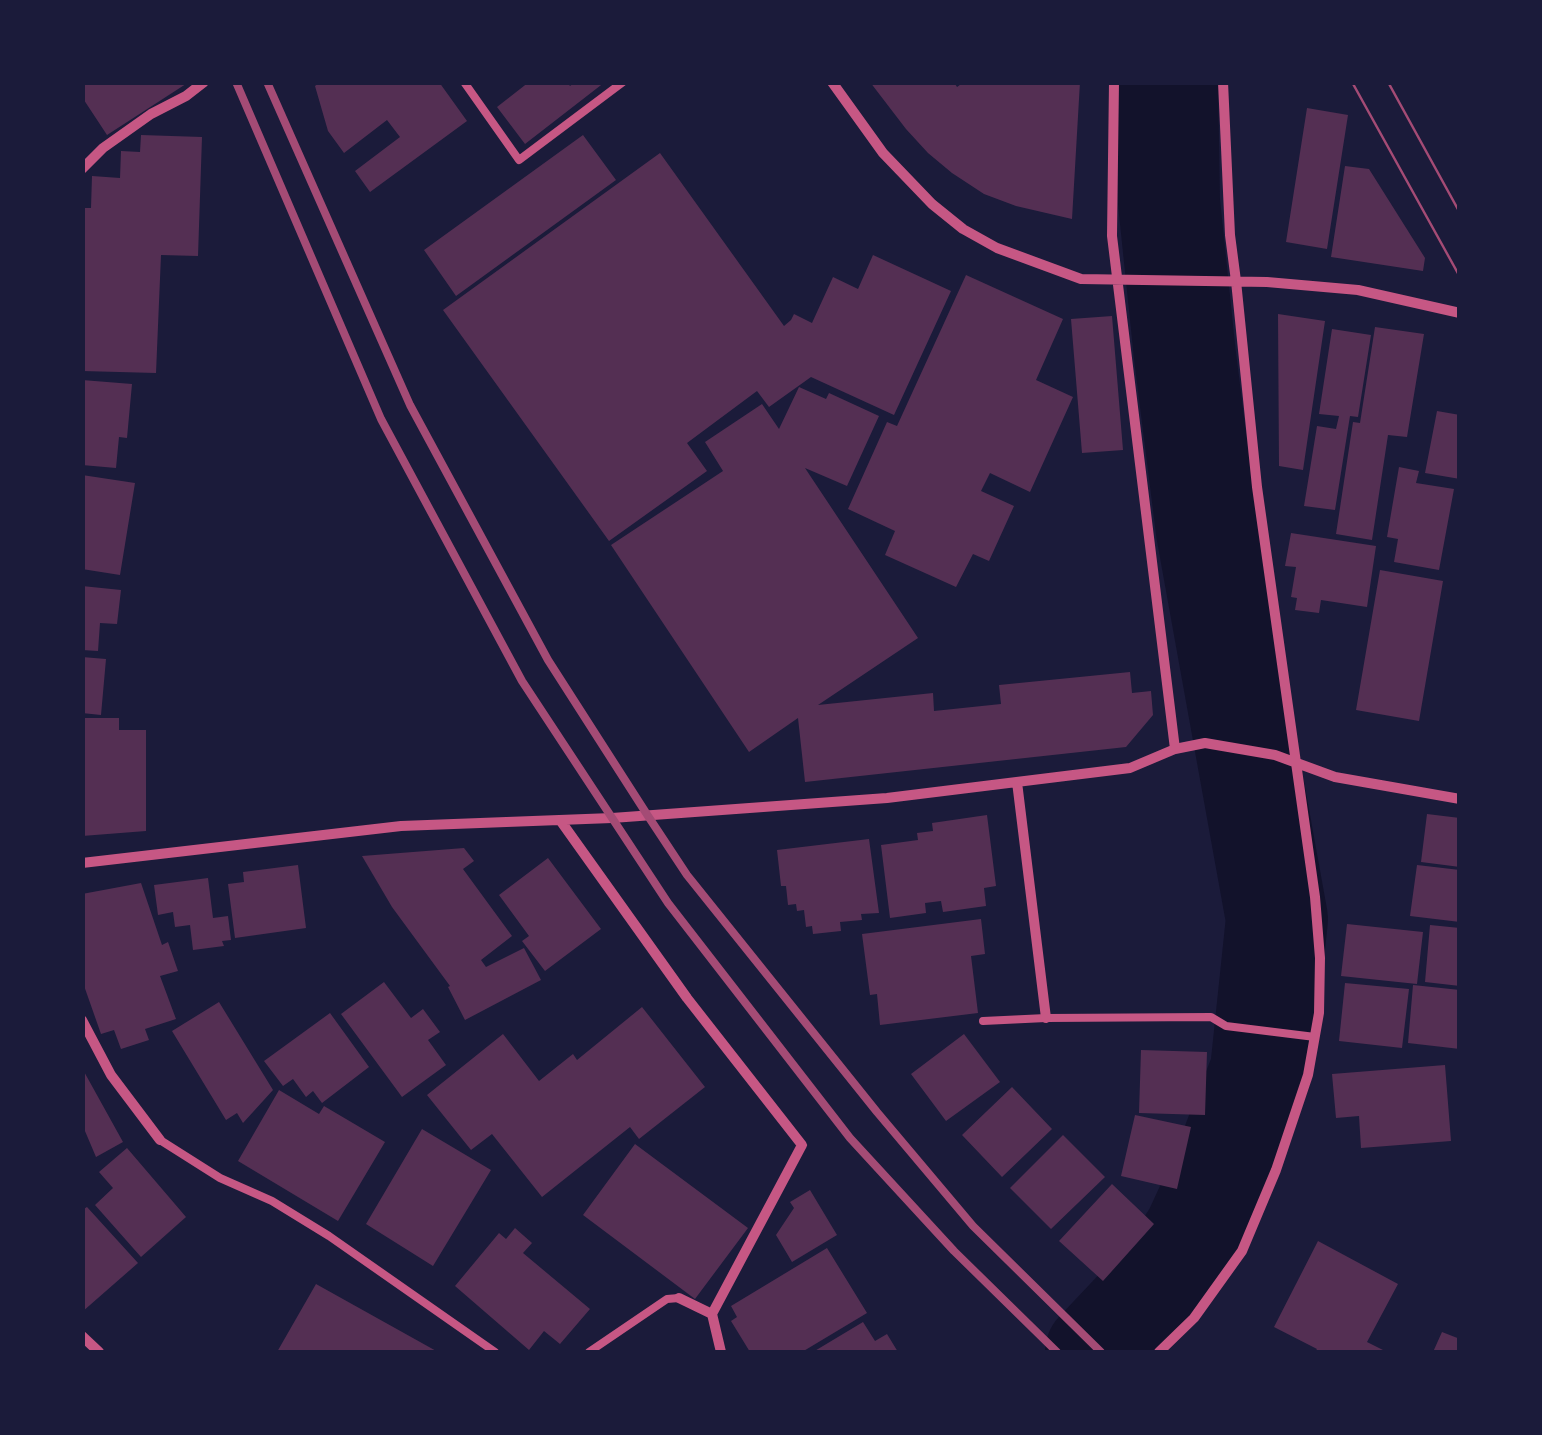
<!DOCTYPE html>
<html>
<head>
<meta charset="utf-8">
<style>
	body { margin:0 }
	#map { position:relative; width:1542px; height:1435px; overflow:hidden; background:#1b1b3a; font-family:Figtree,sans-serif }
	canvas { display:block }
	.frame { position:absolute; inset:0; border:85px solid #1b1b3a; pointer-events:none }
</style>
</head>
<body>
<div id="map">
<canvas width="1542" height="1435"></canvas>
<div class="frame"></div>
</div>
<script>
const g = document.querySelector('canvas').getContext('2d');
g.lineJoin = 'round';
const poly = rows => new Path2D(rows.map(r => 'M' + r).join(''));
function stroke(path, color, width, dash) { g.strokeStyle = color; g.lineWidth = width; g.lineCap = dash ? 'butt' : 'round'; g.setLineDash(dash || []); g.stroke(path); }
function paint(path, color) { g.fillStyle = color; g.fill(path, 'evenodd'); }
const river = poly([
	[1096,1352,1162,1282,1194,1234,1217,1184,1261,1071,1277,919,1207,531,1185,356,1169,202,1167,82]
]);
const building = poly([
	[82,82,189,82,107,135,82,97],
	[320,82,439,82,467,121,370,192,355,171,400,137,387,120,344,153,328,131,315,86],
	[529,82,567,82,570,86,575,82,605,82,525,144,497,107],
	[870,82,954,82,957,87,964,82,1080,82,1072,219,1016,206,984,194,952,173,928,153,906,129],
	[1307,108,1348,115,1327,249,1286,242],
	[141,135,202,137,198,256,161,255,156,373,82,371,82,208,91,208,92,176,120,178,121,151,140,152],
	[583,135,616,180,456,296,424,250],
	[660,153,784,326,791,320,794,314,812,323,833,277,858,289,873,255,951,291,894,415,811,377,769,407,757,391,687,443,707,471,609,541,443,310],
	[1345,166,1369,169,1425,258,1423,271,1331,257],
	[966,275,1063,319,1036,380,1073,397,1030,492,990,473,981,491,1014,506,989,561,973,554,956,587,885,555,895,531,848,509,887,422,897,426],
	[1278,314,1325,321,1303,470,1279,466],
	[1112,316,1123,450,1082,453,1071,319],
	[1375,327,1424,334,1407,437,1388,435,1372,540,1336,534,1353,422,1360,423],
	[1332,329,1371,335,1358,417,1350,416,1335,510,1304,506,1317,426,1336,429,1339,416,1319,414],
	[82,380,132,384,127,438,119,437,116,468,82,465],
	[799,387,826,399,829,393,879,416,847,486,805,468,918,638,818,705,933,693,934,711,1001,704,999,685,1130,672,1132,693,1151,691,1153,715,1126,747,805,782,798,718,749,752,611,545,723,471,705,442,762,404,779,429],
	[1437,411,1460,415,1460,479,1425,473],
	[1399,467,1419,471,1416,483,1454,489,1439,570,1394,562,1398,539,1387,537],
	[82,475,135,483,120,575,82,569],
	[1291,533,1376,546,1367,607,1321,600,1319,613,1295,610,1297,598,1291,597,1296,567,1285,566],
	[1380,570,1443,581,1419,721,1356,710],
	[82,586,121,590,117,624,100,623,98,651,82,650],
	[82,657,106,659,101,715,82,713],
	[82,718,119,718,119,730,146,730,146,831,82,836],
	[1427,814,1460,818,1460,867,1421,862],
	[987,815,996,886,984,888,986,906,943,912,941,901,925,903,926,913,890,918,881,845,918,840,917,833,933,831,932,823],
	[869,839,879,913,861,914,862,920,840,922,841,931,813,934,812,926,806,927,804,910,797,911,796,904,788,905,786,886,781,886,777,850],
	[464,848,474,861,463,869,512,936,481,960,486,967,524,948,541,980,465,1020,448,987,450,986,392,907,362,856],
	[548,858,601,929,545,971,522,941,529,936,499,895],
	[298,865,306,928,235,938,228,884,244,882,243,872],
	[1417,865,1460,870,1460,922,1410,916],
	[208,878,213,918,228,916,231,940,222,941,224,946,193,950,190,925,175,927,173,912,158,915,154,885],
	[141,883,162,945,168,942,178,971,160,976,176,1019,145,1029,149,1040,121,1049,114,1030,101,1034,82,980,82,894],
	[981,919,985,954,971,956,978,1013,880,1025,877,994,870,995,862,934],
	[1347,924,1423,932,1417,984,1341,976],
	[1430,925,1460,928,1460,986,1425,982],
	[384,982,411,1018,423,1009,440,1032,428,1040,446,1065,402,1097,341,1014],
	[1345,983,1409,989,1402,1048,1339,1041],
	[1413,985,1460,990,1460,1049,1408,1043],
	[219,1002,273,1090,243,1123,237,1113,226,1120,172,1031],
	[642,1007,705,1087,639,1139,630,1127,542,1197,492,1134,471,1150,427,1095,503,1034,539,1081,573,1054,577,1060],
	[330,1013,369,1067,322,1103,313,1091,306,1097,293,1079,283,1086,264,1061],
	[964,1034,1000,1082,946,1121,911,1074],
	[1141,1050,1207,1052,1205,1115,1139,1113],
	[1445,1065,1451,1141,1361,1148,1359,1116,1336,1118,1332,1074],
	[82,1068,123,1142,96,1157,82,1124],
	[1012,1087,1052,1129,1002,1177,962,1135],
	[279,1090,319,1114,324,1106,385,1142,338,1221,238,1161],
	[1135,1115,1191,1127,1177,1189,1121,1176],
	[422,1129,491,1170,433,1266,366,1224],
	[1063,1135,1105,1177,1051,1229,1010,1188],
	[635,1144,748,1228,695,1299,583,1215],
	[127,1148,186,1217,141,1257,95,1205,113,1188,99,1172],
	[1112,1184,1154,1224,1103,1281,1059,1241],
	[810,1190,837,1235,792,1262,776,1235,794,1208,790,1202],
	[87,1207,138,1263,82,1312,82,1210],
	[515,1228,532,1243,523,1253,590,1309,560,1344,544,1331,529,1350,455,1286,499,1233,506,1239],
	[1318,1241,1398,1284,1367,1342,1387,1352,1315,1352,1317,1349,1274,1327],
	[827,1248,867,1313,802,1352,750,1352,731,1321,737,1317,731,1306],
	[316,1284,438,1352,277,1352],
	[863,1322,875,1341,887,1334,898,1352,813,1352],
	[1442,1332,1460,1339,1460,1352,1433,1352]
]);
const service = poly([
	[464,82,519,160,623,82],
	[983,1021,1046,1018,1211,1017,1226,1026,1315,1037],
	[160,1140,220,1178,272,1201,329,1236,495,1352],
	[589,1352,667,1299,679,1298]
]);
const minor = poly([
	[832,82,883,153,932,204,963,229,997,248,1081,279,1267,282,1358,290,1460,313],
	[1114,82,1112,236,1175,749],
	[82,169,103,148,151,114,186,96,204,82],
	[1017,782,1046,1018],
	[560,820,687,998,802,1145,712,1314],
	[82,863,401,826,612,818,887,798,1130,768,1175,749,1205,743,1275,755,1335,777,1460,799],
	[82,1020,111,1075,160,1140],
	[679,1298,712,1314,721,1352],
	[82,1336,99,1352],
	[1159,1352,1194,1318,1242,1251,1276,1170,1308,1075,1319,1013,1320,958,1315,897,1257,487,1236,281,1230,235,1223,82]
]);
const tram = poly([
	[1352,82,1460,277],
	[1388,82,1460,213]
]);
const rail = poly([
	[236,82,381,419,522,681,668,903,850,1138,954,1251,1057,1352],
	[267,82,410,405,548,660,648,816,687,875,877,1112,973,1226,1101,1352]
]);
stroke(river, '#12122b', 102);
paint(building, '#542f53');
stroke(service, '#c65784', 8);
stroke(minor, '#c65784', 10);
stroke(tram, '#a44b75', 2.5);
stroke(rail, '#a44b75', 8);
</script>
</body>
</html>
